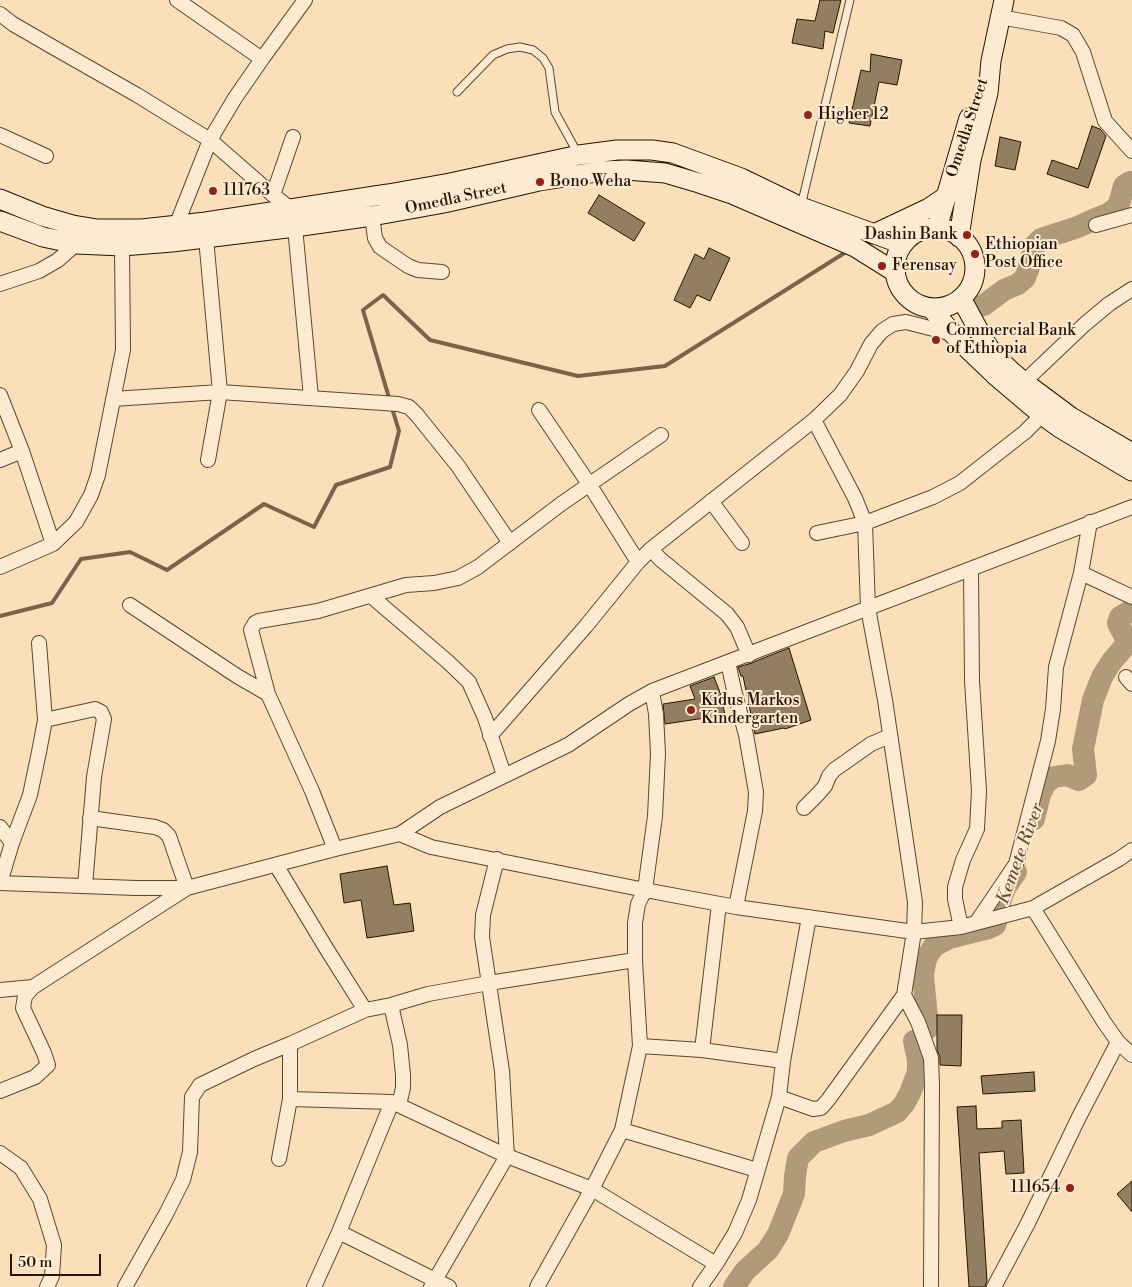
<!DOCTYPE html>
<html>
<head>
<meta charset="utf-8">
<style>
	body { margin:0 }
	#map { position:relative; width:1132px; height:1287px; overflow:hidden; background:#fadfb9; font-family:"Libre Bodoni",serif }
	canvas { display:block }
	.scale { position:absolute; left:10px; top:1254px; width:91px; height:22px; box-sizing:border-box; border:2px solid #241401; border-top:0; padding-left:6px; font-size:15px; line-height:18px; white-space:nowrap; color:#241401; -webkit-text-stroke:4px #fcead2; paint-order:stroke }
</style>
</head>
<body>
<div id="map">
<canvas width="1132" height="1287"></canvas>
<div class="scale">50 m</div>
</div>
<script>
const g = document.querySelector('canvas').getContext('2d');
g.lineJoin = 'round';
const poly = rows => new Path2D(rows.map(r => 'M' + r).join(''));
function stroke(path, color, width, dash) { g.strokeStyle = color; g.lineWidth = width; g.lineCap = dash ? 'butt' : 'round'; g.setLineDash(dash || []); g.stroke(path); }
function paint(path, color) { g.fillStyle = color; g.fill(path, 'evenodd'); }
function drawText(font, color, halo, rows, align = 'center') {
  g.font = font + ' "Libre Bodoni",serif'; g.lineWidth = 4; g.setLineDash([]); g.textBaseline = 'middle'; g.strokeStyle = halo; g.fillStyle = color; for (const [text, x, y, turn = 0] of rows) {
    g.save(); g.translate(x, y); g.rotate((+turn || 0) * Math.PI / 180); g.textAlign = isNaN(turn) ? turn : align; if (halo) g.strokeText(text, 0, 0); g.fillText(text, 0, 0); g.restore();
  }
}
const stream = poly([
	[390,401,363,310,383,295,430,340,578,376,665,366,846,252],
	[0,616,52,603,81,559,130,552,167,570,264,504,314,527,336,485,390,467,399,431,392,408]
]);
const river = poly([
	[973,308,984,305,1004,290,1018,284,1025,278,1028,270,1035,245,1041,239,1078,227,1095,219,1108,214,1115,209,1119,204,1124,186,1130,182,1132,182],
	[1034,819,1040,794,1046,783,1054,777,1067,775,1079,780,1086,775,1083,749,1093,700,1102,677,1112,661,1126,645,1126,639,1118,623,1120,617,1132,610],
	[998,915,1001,899,1005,888,1016,872],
	[928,1028,923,975,926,958,934,946,949,938,989,928,995,925,997,919],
	[734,1287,745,1271,768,1250,778,1234,794,1194,795,1176,798,1158,814,1142,844,1131,869,1125,897,1112,904,1104,910,1093,918,1072,918,1060,914,1041]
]);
const building = poly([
	[820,0,841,0,833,33,825,31,823,49,792,43,797,19,815,21,820,0],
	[871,54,902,60,897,85,879,82,870,126,849,123,861,70,870,72,871,54],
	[1092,126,1100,129,1106,136,1088,188,1047,174,1052,160,1078,169,1092,126],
	[1000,137,1021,142,1015,170,995,166,1000,137],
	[599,195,645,223,634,241,588,213,599,195],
	[709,248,730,258,710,301,697,295,690,308,674,300,695,254,704,259,709,248],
	[789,648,811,720,785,729,784,728,755,734,743,676,741,676,738,667,752,663,756,661,789,648],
	[714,677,721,695,725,715,665,724,663,704,695,699,690,686,714,677],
	[387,866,394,905,410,903,414,931,367,938,361,900,344,903,340,874,387,866],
	[937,1015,962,1015,961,1066,940,1065,940,1057,937,1050,937,1015],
	[1034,1072,1035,1091,983,1094,981,1076,1034,1072],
	[976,1106,977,1129,1002,1128,1002,1121,1021,1120,1024,1173,1006,1174,1004,1151,979,1153,987,1281,985,1287,969,1287,957,1107,976,1106],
	[1132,1181,1132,1212,1117,1194,1132,1181]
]);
const lane = poly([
	[457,92,493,55,507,49,520,47,533,50,543,58,549,68,555,112,578,154],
	[801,206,850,0]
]);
const street = poly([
	[177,0,262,59],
	[0,14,13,24,51,46,137,95,210,140,235,98,262,59,305,0],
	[1000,17,1061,28,1073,35,1083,52,1105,121,1132,151],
	[0,135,46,156],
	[273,195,293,137],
	[372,216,375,238,380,247,408,266,418,270,442,272],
	[1096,225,1132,215],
	[176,226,210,140,273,195,291,209],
	[295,227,311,397],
	[206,228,206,238,220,392,208,460],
	[0,284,39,271,58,260,76,244],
	[1024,382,1085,324,1109,304,1132,289],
	[0,395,22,451],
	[113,399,220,392,398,404,409,407,417,415,458,466,510,543],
	[539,410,589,484,638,562],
	[814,420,855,498,865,523,868,608,885,700,915,902,914,932,904,995,918,1022,931,1058,932,1085,931,1287],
	[0,460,22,451,53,544],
	[711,501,742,543],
	[817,533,865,523,933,497,960,483,1025,432,1042,415],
	[651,549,660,559,727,614,737,627,749,655],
	[0,567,53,544,76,522,91,495,98,475,123,350,122,246],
	[1081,573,1090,522],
	[371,596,447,661,469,682,485,718,504,775],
	[130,605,237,676,268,694,312,791,335,849],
	[728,662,734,690,746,735,756,792,755,811,736,907],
	[1126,677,1132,684],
	[268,694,251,630,255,623,259,621,318,611,406,585,434,583,458,578,478,567,561,504,661,435],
	[45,720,95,709,101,712,104,719,94,777,85,886],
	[490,736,586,626,638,562,651,549,814,420,840,395,857,371,871,344,882,331,893,324,906,322,953,334],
	[804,808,818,794,825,786,829,776,834,770,871,744,890,736],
	[0,827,12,843],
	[400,834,440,807,568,745,629,704,652,691,1132,507],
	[276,865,326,948,365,1010],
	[0,883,136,888,187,888,335,849,400,834,431,847,645,890,736,907,914,932,961,927,1033,908,1119,859,1132,850],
	[0,883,12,843,30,795,39,752,45,720,39,643],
	[1033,908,1104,1022,1118,1042,1132,1055],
	[976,923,1016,864,1048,741,1053,709,1056,667,1081,573,1132,597],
	[961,927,955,899,955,887,963,860,977,829,979,791,972,681,971,569],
	[0,990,33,987],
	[391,1005,400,1045,403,1075,403,1088,399,1105],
	[640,1046,702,1050,783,1061],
	[702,1050,719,904],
	[0,1091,35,1077,48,1065,44,1053,23,1008,25,996,33,987,187,888,169,836,163,830,155,827,90,818],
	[779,1097,813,1109,821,1108,828,1100,904,995],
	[290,1099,392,1102,507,1156,592,1189,716,1264],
	[622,1130,757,1170],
	[0,1153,21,1168,40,1199,54,1245,52,1276,47,1287],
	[279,1159,290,1099,290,1044,365,1010,391,1005,428,994,489,983,635,960],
	[339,1232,449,1287],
	[125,1287,166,1214,183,1180,190,1152,192,1097,200,1085,254,1059,290,1044],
	[314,1287,339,1232,392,1102],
	[431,1287,507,1156,502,1071,482,937,483,915,497,859],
	[537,1287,592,1189,622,1130,640,1046,635,960,635,923,638,904,645,890,655,816,658,754,656,714,652,691],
	[700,1287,716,1264,735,1233,749,1200,779,1097,783,1061,809,917],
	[994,1287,1028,1223,1079,1117,1118,1042]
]);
const secondary = poly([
	[0,199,42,216,73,225,97,229,142,229,206,222,388,194,450,183,579,155,617,150,652,150,673,153,741,178,801,207,902,244],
	[0,221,43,237,76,244,122,246,172,242,295,227,372,216,444,203,539,181,603,171,626,170,665,173,699,183,732,194,855,247,895,272],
	[937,228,969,118],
	'895 268a40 40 0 1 1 80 0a40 40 0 1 1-80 0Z',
	[874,234,929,208,947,196],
	[959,237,971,160,988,93,991,61,1004,0],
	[961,298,984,340,994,355,1011,371,1024,382,1071,417,1132,453],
	[931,308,953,334,971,352,996,376,1042,415,1060,428,1132,471]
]);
const markers = [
	[808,115,5,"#8f2418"],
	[540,182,5,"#8f2418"],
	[213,191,5,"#8f2418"],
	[967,235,5,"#8f2418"],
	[975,254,5,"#8f2418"],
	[882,266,5,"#8f2418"],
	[936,340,5,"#8f2418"],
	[691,710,5,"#8f2418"],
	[1070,1188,5,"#8f2418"]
];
const poiNames = [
	["Higher 12",818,115],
	["Bono Weha",550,182],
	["111763",223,191],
	["Dashin Bank",957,235,"right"],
	["Ethiopian",985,245],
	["Post Office",985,263],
	["Ferensay",892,266],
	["Commercial Bank",946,331],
	["of Ethiopia",946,349],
	["Kidus Markos",701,701],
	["Kindergarten",701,719],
	["111654",1060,1188,"right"]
];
const streetNames = [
	["Omedla Street",968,128,-72],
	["Omedla Street",456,199,-12]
];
const waterNames = [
	["Kemete River",1021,854,-70]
];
stroke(stream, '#79644a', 4);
stroke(river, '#b19a7a', 22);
paint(building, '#937e61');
stroke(building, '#241401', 1);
stroke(lane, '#5a472f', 9);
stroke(street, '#5a472f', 16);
stroke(secondary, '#241401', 21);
stroke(lane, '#fcead2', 7);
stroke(street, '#fcead2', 14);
stroke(secondary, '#fcead2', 19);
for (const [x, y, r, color] of markers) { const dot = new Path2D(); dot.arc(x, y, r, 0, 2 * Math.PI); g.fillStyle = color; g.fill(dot); stroke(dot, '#fcead2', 2); }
drawText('16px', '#241401', '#fcead2', poiNames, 'left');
drawText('16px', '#241401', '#fcead2', streetNames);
drawText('italic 18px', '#635037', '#fcead2', waterNames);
</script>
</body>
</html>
